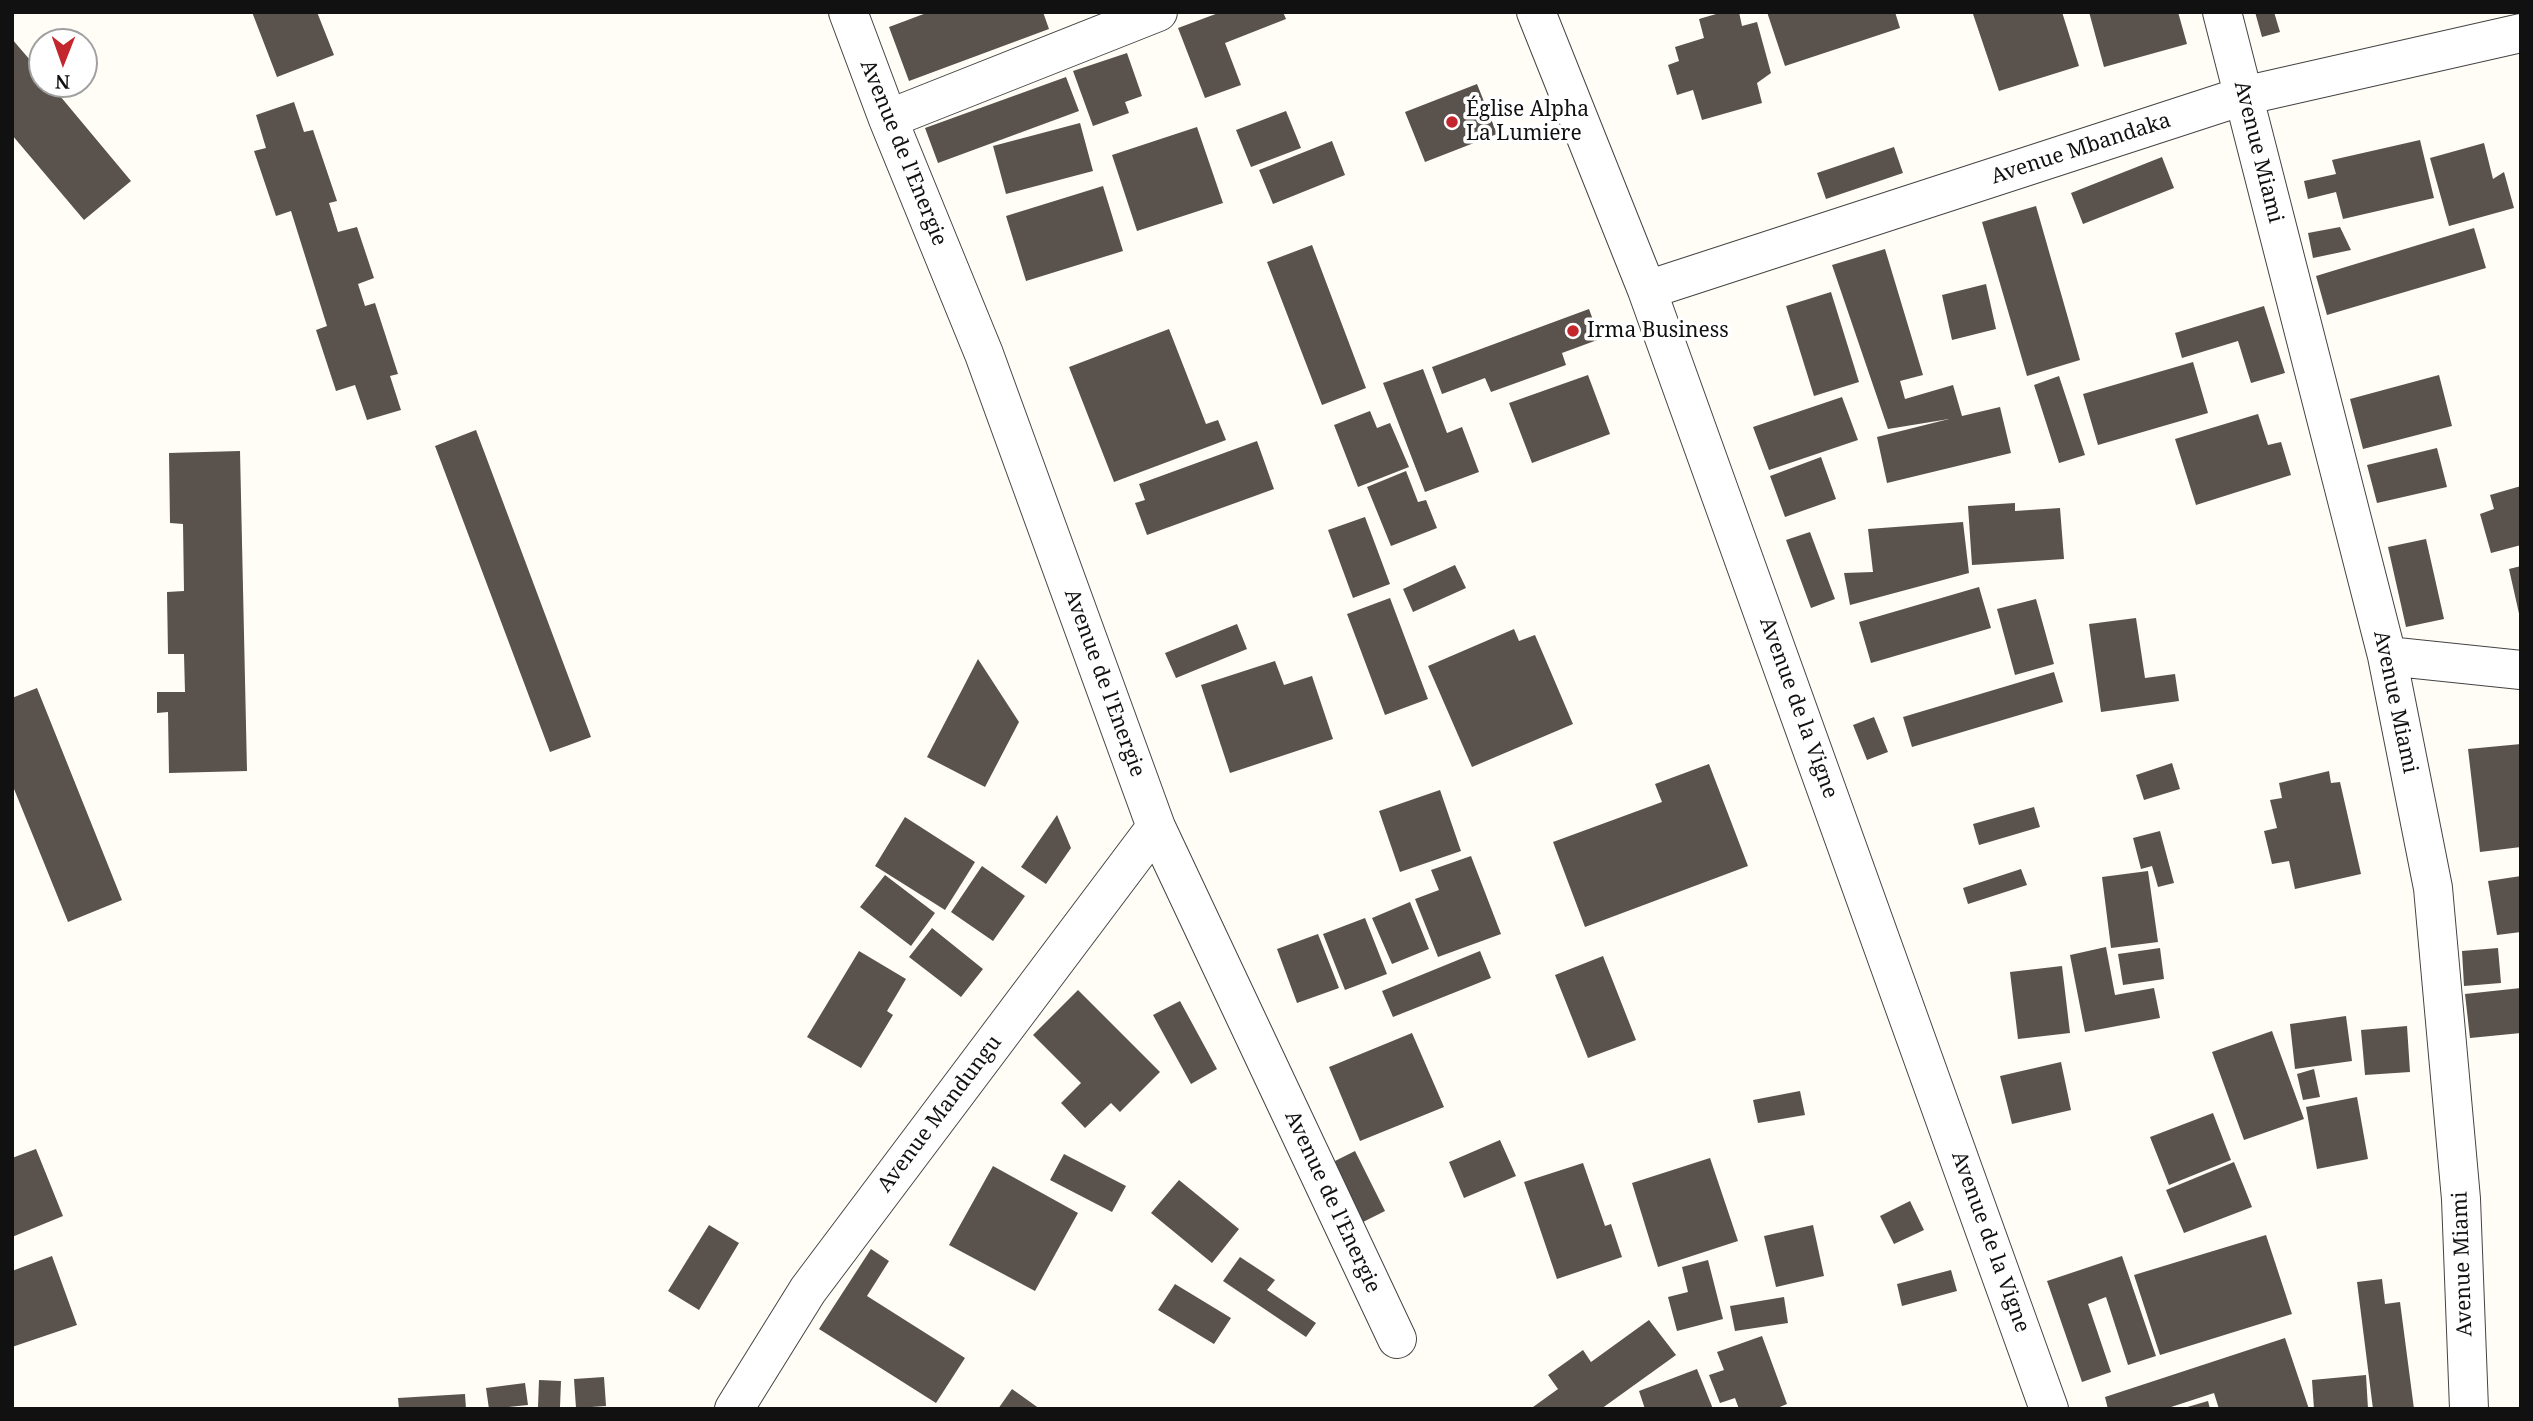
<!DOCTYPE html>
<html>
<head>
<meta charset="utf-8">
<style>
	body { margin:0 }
	#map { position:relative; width:2533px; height:1421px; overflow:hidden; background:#fffdf5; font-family:"Noto Serif",serif }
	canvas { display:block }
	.frame { position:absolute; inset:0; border:14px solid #111; pointer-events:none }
	.north { position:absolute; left:28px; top:28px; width:70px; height:70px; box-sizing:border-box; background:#fff; border:2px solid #a0a0a0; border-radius:50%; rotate:181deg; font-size:19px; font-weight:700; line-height:28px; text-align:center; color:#111 }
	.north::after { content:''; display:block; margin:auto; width:24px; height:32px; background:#c4262e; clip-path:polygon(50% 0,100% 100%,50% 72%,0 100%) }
</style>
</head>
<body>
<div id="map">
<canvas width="2533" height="1421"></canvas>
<div class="frame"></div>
<div class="north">N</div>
</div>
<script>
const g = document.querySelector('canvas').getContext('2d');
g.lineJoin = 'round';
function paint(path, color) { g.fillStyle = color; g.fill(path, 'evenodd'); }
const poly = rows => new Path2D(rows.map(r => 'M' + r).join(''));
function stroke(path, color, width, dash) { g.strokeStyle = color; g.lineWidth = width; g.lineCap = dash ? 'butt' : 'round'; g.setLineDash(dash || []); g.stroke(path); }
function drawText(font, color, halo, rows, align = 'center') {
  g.font = font + ' "Noto Serif",serif'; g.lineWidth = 7; g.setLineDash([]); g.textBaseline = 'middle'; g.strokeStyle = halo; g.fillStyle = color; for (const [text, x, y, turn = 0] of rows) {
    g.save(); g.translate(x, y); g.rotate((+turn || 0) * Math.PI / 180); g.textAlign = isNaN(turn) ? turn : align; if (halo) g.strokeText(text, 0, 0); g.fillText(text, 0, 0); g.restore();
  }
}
const building = poly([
	[252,12,317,12,334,55,277,77],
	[929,12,1043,12,1049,29,909,81,889,27],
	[1221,12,1283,12,1286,19,1225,43,1241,85,1205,98,1178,28],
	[1723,12,1739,12,1742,26,1757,22,1771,73,1757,83,1762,103,1702,120,1693,90,1677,95,1668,65,1679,61,1675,47,1704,38,1699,19],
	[1767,12,1895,12,1900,28,1785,66],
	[1977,12,2062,12,2079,66,1999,91,1973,14],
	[2089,12,2178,12,2187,44,2104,67],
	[2255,12,2274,12,2280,32,2262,37],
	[12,39,42,74,42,84,50,84,131,181,84,220,12,135],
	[1127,53,1142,96,1125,102,1129,113,1093,126,1073,71],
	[1066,77,1079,111,938,163,925,128],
	[1477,84,1497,134,1425,162,1405,112],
	[294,102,304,132,313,130,337,201,329,203,338,232,357,227,374,278,358,284,365,306,375,303,398,374,390,376,401,410,367,420,355,385,336,391,316,330,327,326,291,211,276,216,254,151,266,148,256,115],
	[1286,111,1301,148,1251,167,1236,130],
	[1080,123,1093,171,1006,194,993,146],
	[1197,127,1223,203,1137,231,1112,155],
	[2420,140,2434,198,2343,219,2336,192,2308,199,2304,181,2336,174,2332,160],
	[1332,141,1345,175,1273,204,1259,170],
	[2484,143,2493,179,2504,172,2514,208,2449,226,2430,158],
	[1894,147,1903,173,1826,199,1817,173],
	[2162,157,2174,188,2083,224,2071,193],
	[1103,186,1123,251,1026,281,1006,216],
	[2036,206,2080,360,2027,376,1982,222],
	[2340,227,2351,250,2313,258,2308,233],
	[2474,228,2486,268,2327,315,2316,276],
	[1312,245,1366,388,1322,405,1267,262],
	[1885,249,1923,375,1900,381,1905,399,1953,385,1962,416,2000,407,2011,453,1887,483,1877,437,1949,419,1888,429,1832,265],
	[1986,284,1996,329,1952,340,1942,295],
	[1831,292,1859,382,1814,396,1786,306],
	[2264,306,2285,373,2251,383,2238,341,2182,358,2175,333],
	[1589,309,1600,339,1562,353,1566,365,1491,392,1485,378,1442,394,1432,367],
	[1169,329,1206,424,1218,420,1226,440,1114,482,1069,367],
	[2193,362,2208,413,2098,445,2083,394],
	[1423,369,1447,433,1462,427,1479,472,1425,492,1383,383],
	[1588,375,1610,434,1532,463,1509,403],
	[2439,375,2452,426,2363,449,2350,399],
	[2059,376,2085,455,2059,463,2034,385],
	[1842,397,1858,440,1769,470,1753,427],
	[1370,411,1377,428,1390,423,1409,467,1358,487,1334,425],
	[2258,414,2268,445,2281,442,2291,475,2196,505,2175,439],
	[476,430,591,737,550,752,435,446],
	[1257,441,1274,489,1147,535,1135,503,1145,500,1139,484],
	[2437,448,2447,487,2377,503,2367,465],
	[240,451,247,771,169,773,168,712,157,713,157,692,185,692,184,654,168,654,167,592,184,591,183,524,170,523,169,453],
	[1821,457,1836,499,1785,517,1770,476],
	[1406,471,1418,502,1426,500,1437,528,1391,546,1367,487],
	[2521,486,2521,545,2491,553,2480,514,2494,509,2490,495],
	[2015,503,2015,511,2060,508,2064,559,1972,565,1968,506],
	[1365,517,1390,584,1353,598,1328,530],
	[1963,522,1969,573,1850,605,1844,573,1873,572,1868,529],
	[1810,532,1835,599,1811,608,1786,540],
	[2426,539,2444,619,2406,627,2388,547],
	[1455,565,1466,588,1413,612,1403,589],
	[2521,566,2521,618,2520,618,2509,569],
	[1979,587,1991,628,1871,663,1859,622],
	[1390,598,1428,699,1385,715,1347,614],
	[2036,599,2054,664,2015,675,1997,609],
	[2136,618,2145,678,2175,674,2179,701,2101,712,2089,624],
	[1237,624,1247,649,1176,678,1165,653],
	[1514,629,1519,641,1535,635,1573,724,1472,767,1428,666],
	[978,659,1019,722,985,787,927,757],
	[1275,661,1284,685,1312,676,1333,739,1230,773,1201,685],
	[2054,672,2063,702,1912,747,1903,717],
	[37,688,122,900,68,922,12,784,12,698],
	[1874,717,1888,752,1867,760,1853,725],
	[2521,744,2521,847,2480,852,2468,749],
	[2172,763,2180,789,2144,800,2136,775],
	[1709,764,1748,866,1585,927,1553,842,1662,802,1655,784],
	[2329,771,2331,783,2340,782,2361,874,2295,889,2289,861,2272,864,2264,831,2277,828,2270,800,2282,798,2279,783],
	[1440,790,1461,851,1400,872,1379,811],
	[2034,807,2040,827,1979,845,1973,824],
	[1057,815,1071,848,1046,884,1021,867],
	[905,817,975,862,945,910,875,866],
	[2160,831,2174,883,2158,887,2152,866,2141,869,2133,838],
	[1471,856,1501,934,1438,957,1415,899,1439,890,1431,870],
	[982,866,1025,896,993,941,951,912],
	[2021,869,2027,885,1968,904,1963,888],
	[2148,871,2158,942,2111,948,2102,877],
	[885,875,935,913,911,946,860,907],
	[2521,876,2521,932,2497,935,2488,881],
	[1410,902,1429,949,1392,964,1372,918],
	[1365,918,1387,974,1345,990,1323,934],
	[932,928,983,969,961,997,909,957],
	[1318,934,1339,988,1297,1003,1277,949],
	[2106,947,2115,995,2154,988,2160,1018,2085,1032,2070,955],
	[2160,948,2164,979,2123,985,2118,954],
	[2498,948,2501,983,2464,986,2462,951],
	[859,951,906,979,887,1011,893,1015,861,1068,807,1037],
	[1480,951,1491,978,1393,1017,1382,991],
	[1603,956,1636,1040,1588,1058,1555,975],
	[2062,966,2070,1033,2018,1039,2010,972],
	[2521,988,2521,1033,2470,1038,2465,994],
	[1078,990,1160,1072,1120,1112,1111,1103,1085,1128,1061,1103,1081,1083,1033,1035],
	[1180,1001,1217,1069,1191,1084,1153,1015],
	[2346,1016,2352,1061,2295,1069,2290,1024],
	[2407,1026,2410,1072,2365,1075,2361,1030],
	[2272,1031,2304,1119,2244,1140,2212,1052],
	[1412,1033,1444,1107,1360,1141,1329,1067],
	[2061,1062,2071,1110,2012,1124,2000,1076],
	[2314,1069,2320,1097,2303,1100,2297,1074],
	[1800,1091,1805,1115,1758,1123,1753,1100],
	[2357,1097,2368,1159,2317,1169,2306,1107],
	[2213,1113,2231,1160,2169,1185,2150,1137],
	[1500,1140,1516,1176,1464,1198,1449,1162],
	[36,1149,63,1216,12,1237,12,1158],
	[1355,1151,1385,1211,1359,1224,1329,1164],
	[1064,1154,1126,1186,1112,1212,1050,1180],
	[1710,1158,1738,1241,1658,1267,1632,1183],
	[2234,1162,2252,1207,2184,1233,2166,1190],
	[1583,1163,1605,1226,1611,1224,1622,1257,1557,1279,1524,1182],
	[993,1166,1078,1213,1035,1291,949,1245],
	[1179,1180,1239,1229,1212,1263,1151,1213],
	[1910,1201,1924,1230,1894,1244,1880,1216],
	[709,1225,739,1243,699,1310,668,1291],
	[1813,1225,1824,1276,1776,1287,1764,1236],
	[2266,1235,2292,1314,2160,1355,2134,1275],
	[871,1249,889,1261,867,1296,965,1358,936,1403,819,1329],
	[52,1256,77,1325,12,1347,12,1271],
	[2122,1256,2156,1356,2128,1365,2106,1297,2088,1304,2111,1372,2082,1382,2047,1281],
	[1240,1257,1275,1280,1267,1290,1316,1323,1306,1337,1223,1281],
	[1708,1260,1723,1319,1677,1331,1668,1297,1688,1292,1682,1267],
	[1951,1270,1957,1291,1902,1306,1897,1284],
	[2382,1279,2385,1304,2400,1302,2414,1409,2373,1409,2357,1282],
	[1175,1284,1231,1318,1214,1344,1158,1310],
	[1784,1297,1788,1323,1735,1331,1730,1306],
	[1649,1320,1676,1355,1601,1409,1533,1407,1558,1389,1548,1375,1583,1350,1591,1362],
	[1762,1336,1787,1404,1775,1409,1739,1409,1735,1398,1720,1403,1709,1375,1724,1370,1717,1352],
	[2285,1338,2309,1409,2219,1409,2214,1393,2165,1409,2108,1409,2105,1397],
	[1697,1369,1713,1409,1645,1409,1639,1391],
	[2366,1375,2368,1409,2314,1409,2312,1380],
	[604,1377,606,1406,576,1408,574,1379],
	[539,1380,561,1381,560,1407,538,1407],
	[525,1383,528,1405,489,1409,486,1388],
	[1012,1389,1040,1409,998,1409],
	[465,1394,466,1409,399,1409,398,1398],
	[2208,1401,2210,1409,2184,1409,2184,1408]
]);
const minor = poly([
	[848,12,888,119,984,354,1156,827,1397,1339],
	[1536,12,1647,290,2049,1409],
	[2222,12,2387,656,2433,888,2461,1199,2469,1409],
	[888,119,1158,12],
	[1647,290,2243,96,2521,33],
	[2387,656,2521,670],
	[734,1409,808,1290,1156,827]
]);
const markers = [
	[1452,122,7,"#c4262e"],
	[1573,331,7,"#c4262e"]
];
const poiNames = [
	["Église Alpha",1466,110],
	["La Lumiere",1466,134],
	["Irma Business",1587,331]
];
const streetNames = [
	["Avenue Mbandaka",2081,149,-18],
	["Avenue Miami",2258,152,76],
	["Avenue de l'Energie",903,153,68],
	["Avenue de l'Energie",1104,683,70],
	["Avenue Miami",2395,702,78],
	["Avenue de la Vigne",1798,708,70],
	["Avenue Mandungu",940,1114,-53],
	["Avenue de l'Energie",1332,1202,65],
	["Avenue de la Vigne",1990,1242,70],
	["Avenue Miami",2463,1264,-92]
];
paint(building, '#5a524d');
stroke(minor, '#444', 40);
stroke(minor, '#fff', 38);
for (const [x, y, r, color] of markers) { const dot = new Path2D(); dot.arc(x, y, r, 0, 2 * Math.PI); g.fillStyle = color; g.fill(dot); stroke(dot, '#fff', 2.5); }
drawText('21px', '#111', '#fff', poiNames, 'left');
drawText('21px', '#111', '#fff', streetNames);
</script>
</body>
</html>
